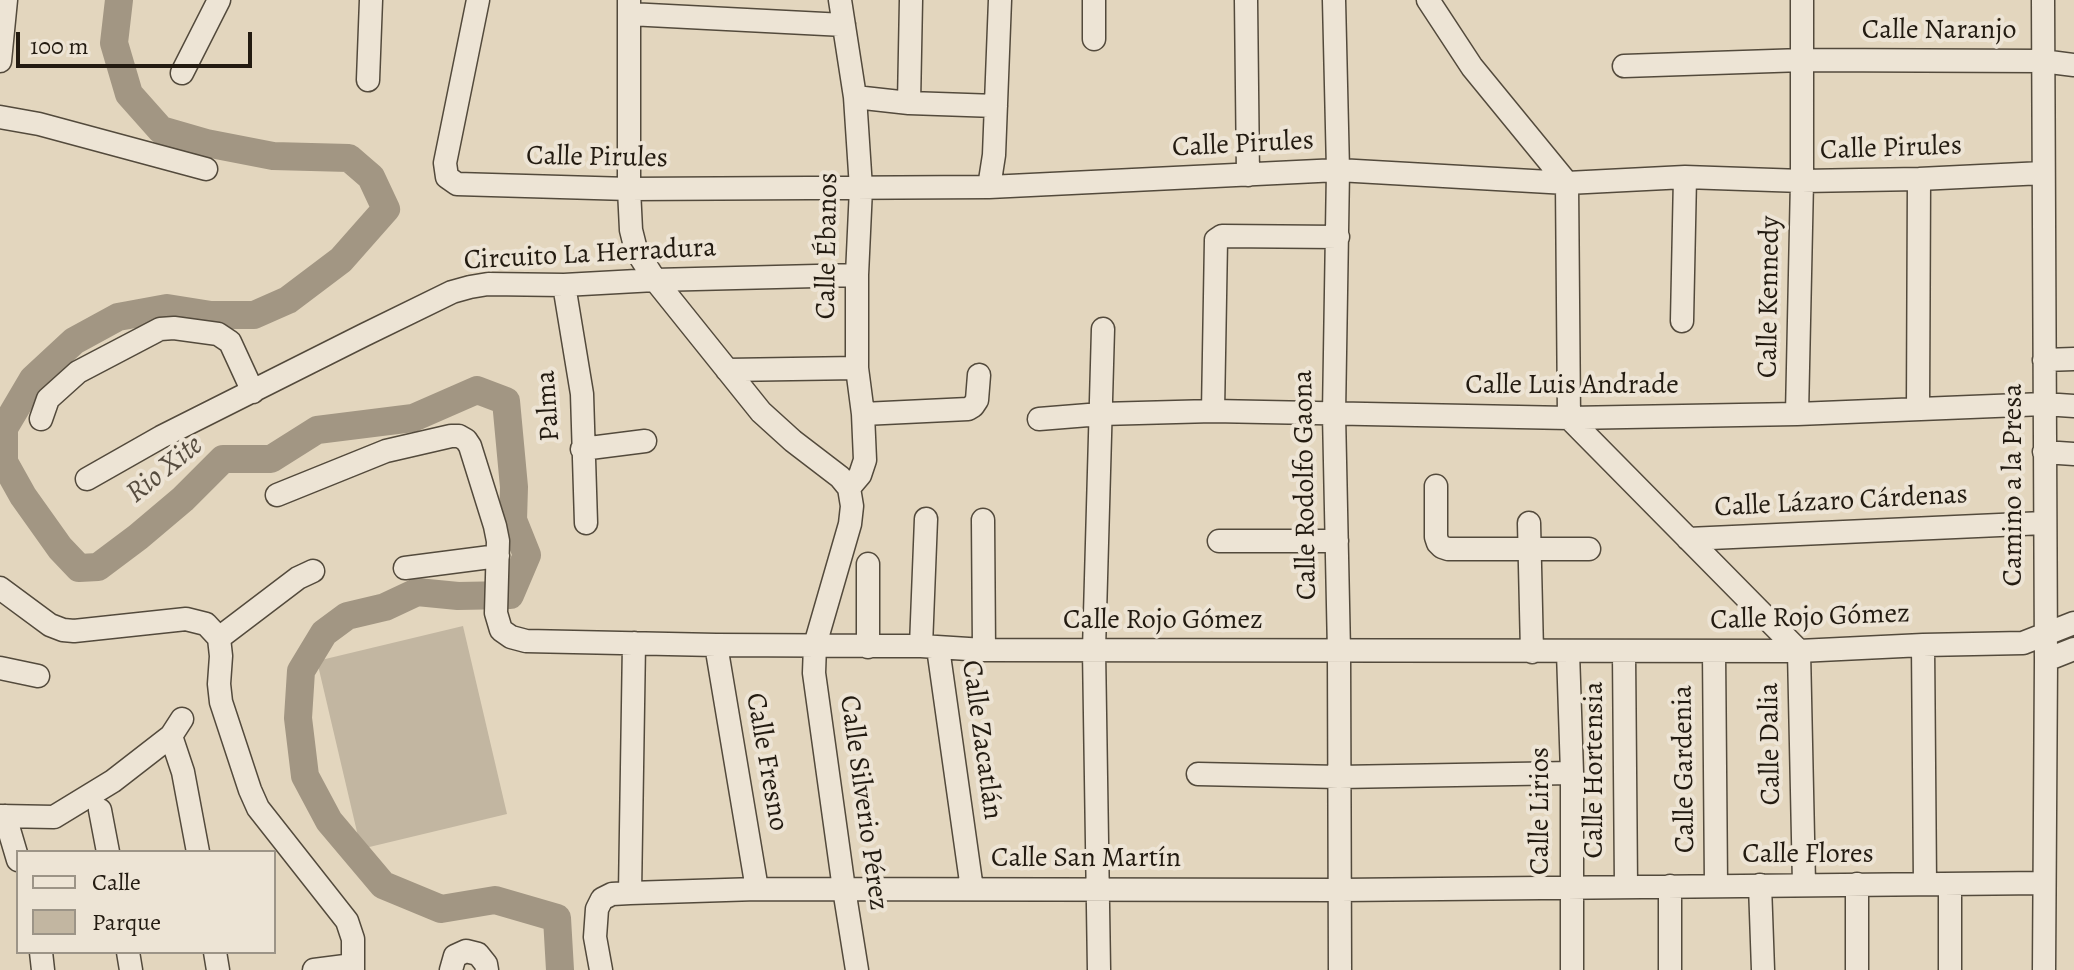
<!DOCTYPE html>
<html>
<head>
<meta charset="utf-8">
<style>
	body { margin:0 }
	#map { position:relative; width:2074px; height:970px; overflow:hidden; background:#e3d6be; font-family:Alegreya,serif }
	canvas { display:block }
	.legend { position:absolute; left:16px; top:850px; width:260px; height:104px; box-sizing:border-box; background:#ede4d5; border:2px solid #9c9487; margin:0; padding:10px 14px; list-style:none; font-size:24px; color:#231b11 }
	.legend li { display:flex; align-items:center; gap:16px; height:40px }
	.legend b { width:40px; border:2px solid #9c9487 }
	.scale { position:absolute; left:16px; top:32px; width:236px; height:36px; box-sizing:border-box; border:4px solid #231b11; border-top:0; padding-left:10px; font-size:24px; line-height:28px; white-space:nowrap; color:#231b11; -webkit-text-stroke:6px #ede4d5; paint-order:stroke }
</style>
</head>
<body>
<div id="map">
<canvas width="2074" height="970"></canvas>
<ul class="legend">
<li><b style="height:10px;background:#ede4d5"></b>Calle</li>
<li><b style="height:22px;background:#c2b6a1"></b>Parque</li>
</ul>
<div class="scale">100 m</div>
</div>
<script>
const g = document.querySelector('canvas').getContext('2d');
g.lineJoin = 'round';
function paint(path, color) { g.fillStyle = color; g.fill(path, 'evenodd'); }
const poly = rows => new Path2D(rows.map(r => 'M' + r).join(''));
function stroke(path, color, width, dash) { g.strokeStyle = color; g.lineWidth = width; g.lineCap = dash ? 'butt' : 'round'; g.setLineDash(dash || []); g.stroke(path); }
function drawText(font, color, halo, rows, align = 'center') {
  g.font = font + ' Alegreya,serif'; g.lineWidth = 8; g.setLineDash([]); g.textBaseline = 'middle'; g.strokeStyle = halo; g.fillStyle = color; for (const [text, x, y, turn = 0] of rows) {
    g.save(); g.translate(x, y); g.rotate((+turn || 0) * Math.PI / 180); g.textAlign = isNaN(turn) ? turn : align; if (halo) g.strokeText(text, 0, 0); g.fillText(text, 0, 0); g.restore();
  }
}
const green = poly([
	[463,626,507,814,361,849,317,661]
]);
const river = poly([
	[119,0,114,43,129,94,161,130,206,143,273,156,349,158,371,177,386,209,341,260,288,300,254,315,211,315,167,308,118,317,74,341,33,379,4,428,4,462,23,496,60,548,79,568,98,567,138,537,183,499,223,459,271,459,317,430,413,418,477,390,506,401,514,487,513,520,527,555,510,595,458,596,417,592,385,607,347,616,324,633,301,671,298,718,305,776,329,821,383,885,441,909,495,900,557,918,560,970]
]);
const minor = poly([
	[478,0,445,163,447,177,457,184,629,189,989,187,1338,170,1567,183,1685,177,1802,181,1919,179,2043,173],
	[629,0,629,189,631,230,636,250,655,280,761,412,793,441,840,477,849,488,852,506,850,524,815,645,814,673,844,889,857,970],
	[840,0,855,97,861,188,857,275,857,368,863,414,865,460,860,475,849,488],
	[1246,0,1248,175],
	[1334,0,1338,170,1334,414,1339,652,1340,970],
	[1428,0,1472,67,1567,183,1569,418,1799,651,1804,884],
	[2043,0,2046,660,2044,970],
	[629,14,844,25],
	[1094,39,1094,0],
	[0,61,6,0],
	[1624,66,1803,60,2042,61,2074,65],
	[182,73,219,0],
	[368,80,371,0],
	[855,97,909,103,996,106],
	[909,103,911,0],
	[0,117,39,124,206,169],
	[989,187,994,155,1000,0],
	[564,285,582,394,586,523],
	[1682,321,1685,177],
	[2044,360,2074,359],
	[727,370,857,368],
	[1918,409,1919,179],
	[1213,411,1216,240,1222,236,1338,237],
	[863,414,968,409,973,406,977,400,979,375],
	[1797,414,1802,181,1802,0],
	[41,419,48,399,78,372,160,329,174,328,218,334,230,342,253,392],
	[1039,419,1101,414,1213,411,1569,418,1797,414,2044,404,2074,406],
	[582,449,645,441],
	[2044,452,2074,454],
	[87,479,161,437,364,335,452,292,470,287,488,284,564,285,655,280,857,275],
	[1436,486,1436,537,1438,543,1442,547,1448,549,1589,549],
	[277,495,386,451,451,436,459,436,466,440,470,446,495,526,498,541,496,613,501,630,511,637,526,641,716,645,921,646,984,650,1799,651,1923,645,2023,643,2074,623],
	[983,520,984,650],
	[1529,523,1532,652],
	[1688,539,2044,523],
	[1219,541,1337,541],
	[405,568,498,556],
	[0,588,50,625,63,630,74,631,186,619,206,624,219,638],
	[219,638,221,656,219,684,221,702,250,790,258,808,347,921,353,939,353,970],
	[219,638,298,578,313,571],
	[716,645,757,889],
	[1923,645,1925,884],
	[921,646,926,519],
	[868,647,868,564],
	[938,648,972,889],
	[1714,651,1716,885],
	[1568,652,1572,773,1572,970],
	[1624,653,1626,886],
	[2046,660,2074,649],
	[0,668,38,676],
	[171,736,183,772,198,852],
	[1198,774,1339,777,1572,773],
	[100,810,108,852],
	[0,816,54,817,113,781,171,736,182,719],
	[5,816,18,860],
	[1760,885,1763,970],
	[630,893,634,643],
	[41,952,43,970],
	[128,952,131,970],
	[215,952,218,970],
	[314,970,353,965],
	[451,970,455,956,466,951,478,954,486,964,487,970],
	[601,970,595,937,597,909,602,899,612,894,630,893,757,889,1340,890,2044,883],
	[1099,970,1094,650,1103,329],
	[1670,970,1670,886],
	[1857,970,1857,884],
	[1950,970,1950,884]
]);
const streetNames = [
	["Calle Naranjo",1939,31],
	["Calle Pirules",1243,145,-3],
	["Calle Pirules",1891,149,-2],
	["Calle Pirules",597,158,1],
	["Calle Ébanos",828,246,-89],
	["Circuito La Herradura",590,255,-3],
	["Calle Kennedy",1770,297,-89],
	["Calle Luis Andrade",1572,386],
	["Palma",549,406,-94],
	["Calle Rodolfo Gaona",1306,485,-91],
	["Camino a la Presa",2014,485,-90],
	["Calle Lázaro Cárdenas",1841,502,-3],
	["Calle Rojo Gómez",1810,618,-2],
	["Calle Rojo Gómez",1163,621],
	["Calle Zacatlán",981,740,82],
	["Calle Dalia",1771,744,-91],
	["Calle Fresno",766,762,80],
	["Calle Gardenia",1685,769,-91],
	["Calle Hortensia",1595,770,-90],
	["Calle Silverio Pérez",863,803,82],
	["Calle Lirios",1541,811,-90],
	["Calle Flores",1808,855],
	["Calle San Martín",1086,859]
];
const waterNames = [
	["Rio Xite",165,470,-39]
];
paint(green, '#c2b6a1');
stroke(river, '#a29683', 28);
stroke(minor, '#534a3c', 25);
stroke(minor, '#ede4d5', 22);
drawText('28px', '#231b11', '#ede4d5', streetNames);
drawText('italic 30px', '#564c3f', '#ede4d5', waterNames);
</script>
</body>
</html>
